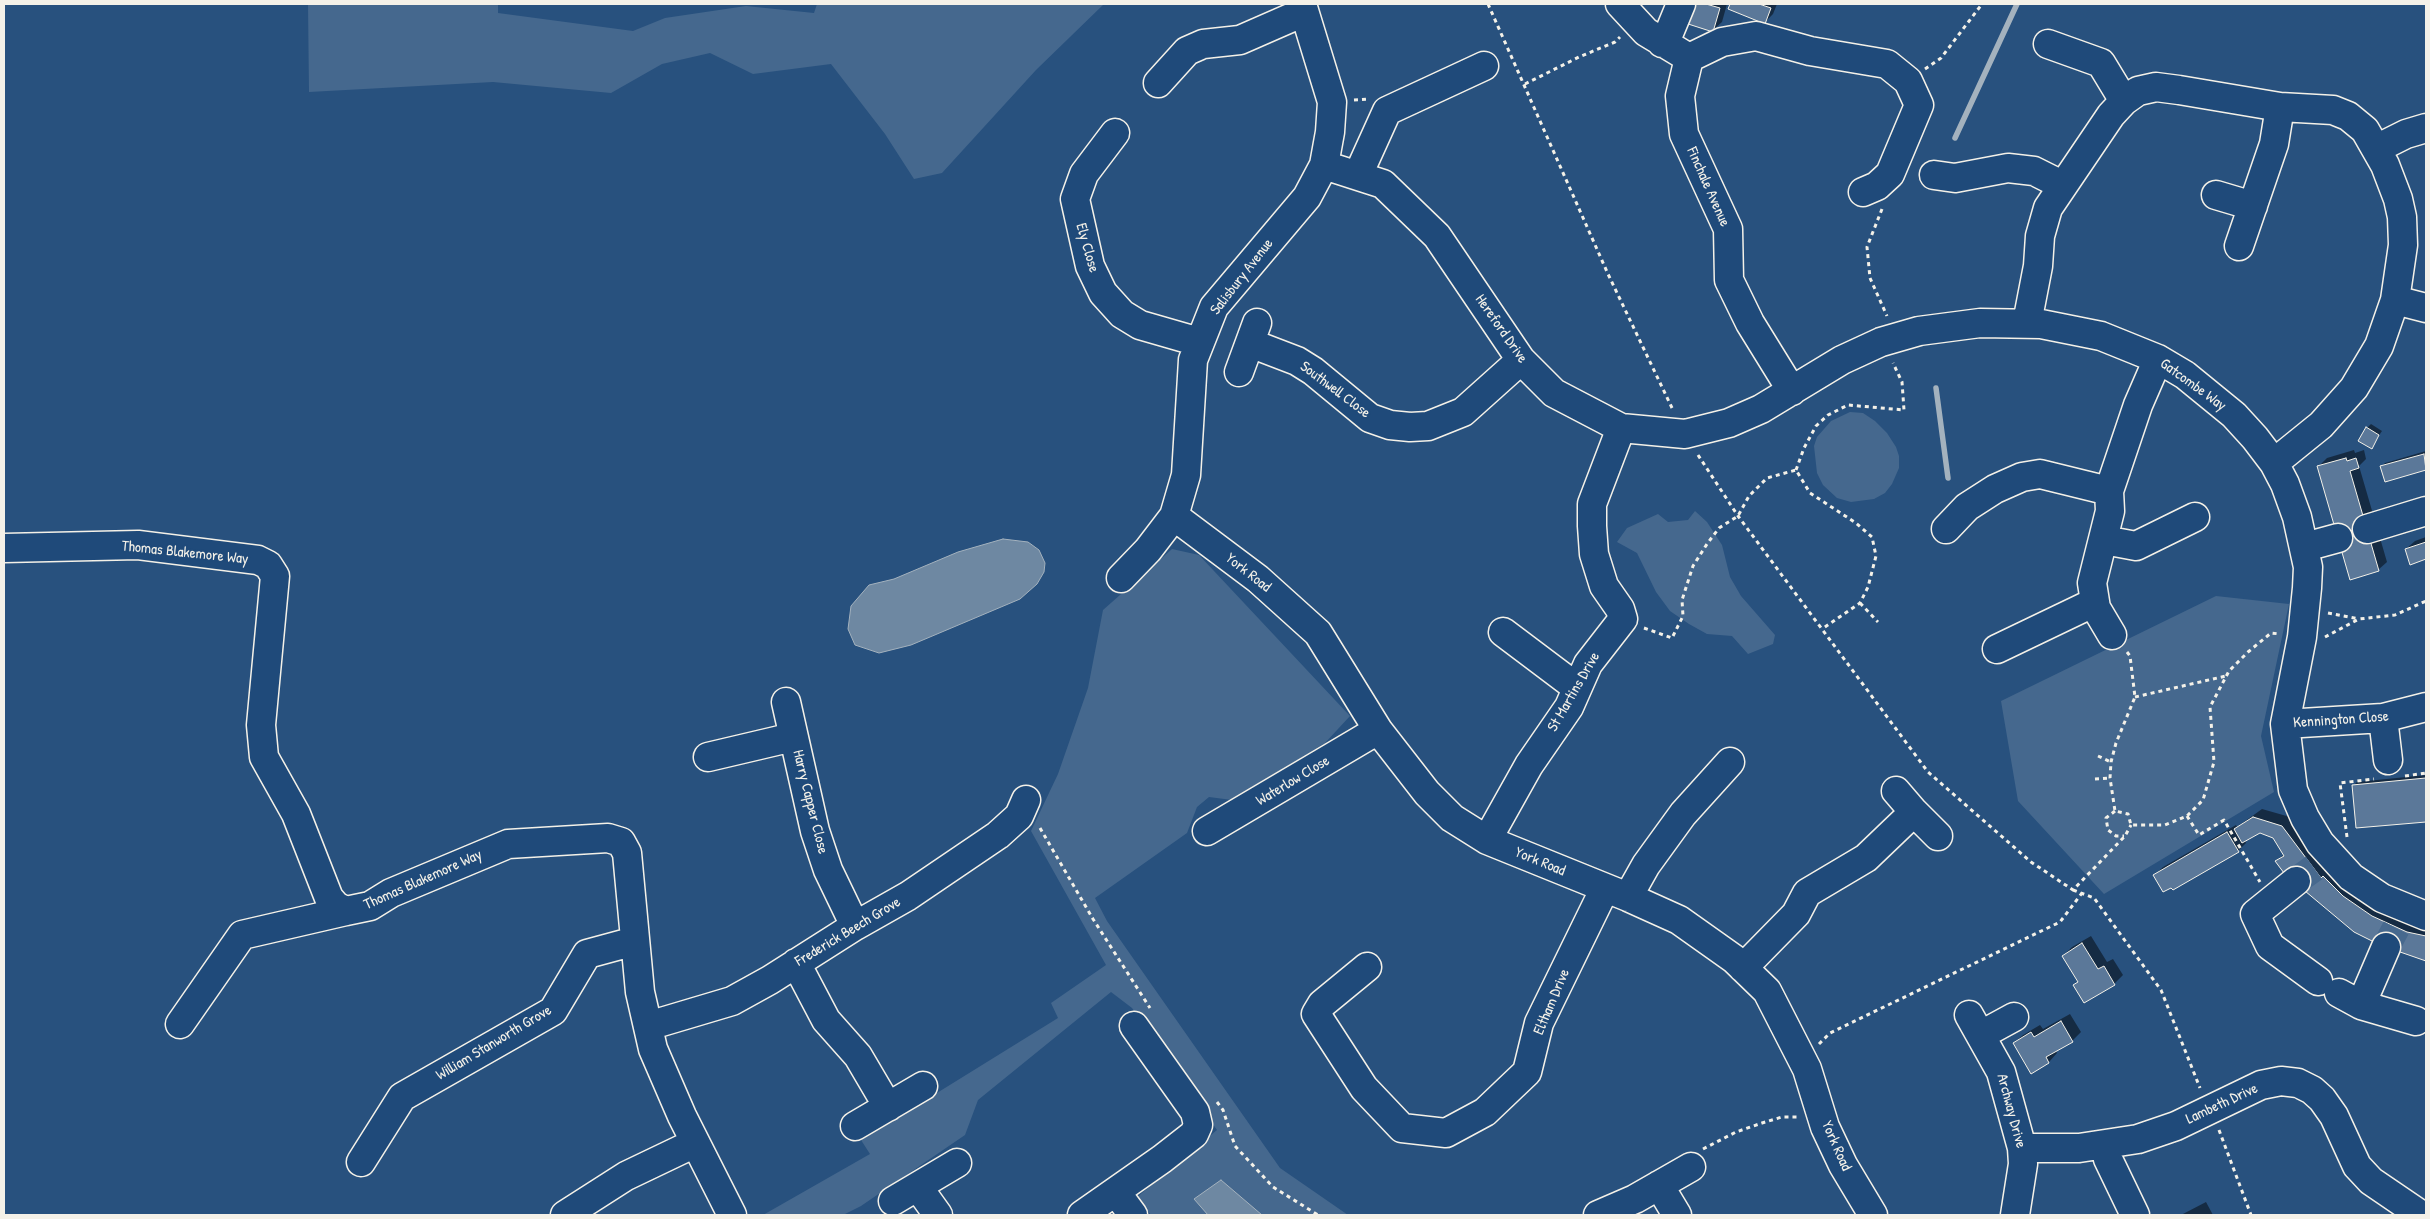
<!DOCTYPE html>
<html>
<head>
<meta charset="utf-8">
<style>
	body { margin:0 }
	#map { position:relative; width:2430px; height:1219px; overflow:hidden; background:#28517e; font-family:"Patrick Hand",sans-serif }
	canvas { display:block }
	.frame { position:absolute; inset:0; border:5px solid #f4f1e8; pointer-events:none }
</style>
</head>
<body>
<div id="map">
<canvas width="2430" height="1219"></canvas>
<div class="frame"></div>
</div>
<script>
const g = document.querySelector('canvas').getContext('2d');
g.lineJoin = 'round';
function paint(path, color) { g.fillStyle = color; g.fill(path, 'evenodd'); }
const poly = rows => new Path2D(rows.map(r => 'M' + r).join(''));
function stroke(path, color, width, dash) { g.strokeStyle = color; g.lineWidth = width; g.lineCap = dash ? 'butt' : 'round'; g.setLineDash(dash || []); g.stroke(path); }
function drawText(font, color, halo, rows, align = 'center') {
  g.font = font + ' "Patrick Hand",sans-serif'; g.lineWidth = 4; g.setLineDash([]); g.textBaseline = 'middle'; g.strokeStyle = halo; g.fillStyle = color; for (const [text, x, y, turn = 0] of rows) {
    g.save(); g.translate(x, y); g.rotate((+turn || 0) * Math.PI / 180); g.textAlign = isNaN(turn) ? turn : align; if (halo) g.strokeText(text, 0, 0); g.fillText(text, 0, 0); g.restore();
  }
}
const green = poly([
	[308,4,498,4,498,13,633,31,665,18,746,6,814,13,817,4,1104,4,1036,70,942,173,914,179,885,134,831,64,753,74,710,53,662,64,611,93,493,82,309,92],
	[1850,412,1863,413,1875,421,1887,433,1896,447,1899,456,1899,468,1892,484,1885,493,1874,499,1851,502,1837,498,1823,485,1817,473,1814,446,1817,437,1831,421],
	[1695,511,1707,522,1722,545,1730,577,1741,596,1775,635,1773,644,1748,654,1732,636,1707,634,1689,624,1670,611,1656,592,1637,553,1617,542,1627,528,1658,514,1668,522,1688,520],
	[1172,549,1199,555,1350,716,1325,743,1232,800,1209,797,1197,807,1187,833,1095,898,1107,921,1280,1168,1348,1215,1151,1215,1136,1198,1217,1130,1132,1008,1111,992,978,1100,965,1135,861,1206,843,1215,763,1215,870,1154,861,1140,1058,1018,1051,1003,1106,965,1031,831,1058,774,1088,688,1103,610],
	[2216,596,2289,604,2261,736,2274,792,2104,894,2018,801,2001,701]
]);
const water = poly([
	[1003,539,1028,542,1039,550,1045,563,1044,572,1037,584,1020,599,911,645,879,653,855,645,848,629,851,606,869,585,894,579,958,552,1003,539],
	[1221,1180,1262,1215,1208,1215,1194,1199,1221,1180]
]);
const shadow = poly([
	[1689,4,1727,4,1722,22,1713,30],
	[1731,4,1777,4,1773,14,1764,23,1729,9],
	[2371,424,2382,431,2371,447,2367,428],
	[2354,450,2355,453,2364,450,2366,459,2359,466,2387,562,2378,570,2319,466,2327,458],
	[2426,451,2426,469,2386,481,2381,467,2385,463],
	[2426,537,2426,558,2411,563,2406,549,2415,541],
	[2426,775,2426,820,2357,827,2353,786,2357,782],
	[2262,809,2290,817,2426,925,2426,959,2380,944,2277,861,2284,854,2274,837,2260,832,2245,840,2246,843,2238,851,2155,875,2163,867,2236,825,2237,827],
	[2091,936,2107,962,2113,959,2123,975,2114,984,2085,1001,2075,985,2079,981,2063,956,2072,947],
	[2070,1014,2081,1032,2072,1041,2056,1051,2057,1053,2049,1062,2032,1072,2014,1043,2023,1035,2040,1025,2043,1029],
	[2206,1202,2213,1215,2181,1215]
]);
const stream = poly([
	[1955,138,2017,4],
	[1936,388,1948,478]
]);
const building = poly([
	[1687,4,1706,4,1720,8,1713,32,1682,22,1687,4],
	[1730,4,1759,4,1771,8,1765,24,1728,9,1730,4],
	[2366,427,2379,435,2372,449,2358,441,2366,427],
	[2424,454,2426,470,2385,482,2380,466,2424,454],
	[2346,458,2347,461,2356,458,2359,468,2350,471,2379,571,2350,580,2317,466,2346,458],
	[2426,542,2426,559,2410,565,2405,549,2426,542],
	[2426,778,2426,822,2356,828,2352,785,2426,778],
	[2253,817,2282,826,2321,878,2323,876,2343,896,2372,916,2407,932,2426,936,2426,961,2380,945,2354,932,2305,891,2287,871,2284,873,2275,861,2284,856,2273,838,2260,833,2242,843,2234,829,2253,817],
	[2227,832,2239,852,2173,890,2171,888,2163,892,2153,875,2227,832],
	[2082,943,2098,969,2104,966,2115,985,2084,1003,2073,985,2078,982,2062,956,2082,943],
	[2061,1021,2073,1042,2046,1057,2049,1063,2031,1074,2013,1043,2031,1032,2034,1037,2061,1021]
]);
const minorTunnel = poly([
	[2296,881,2314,868],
	[2386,947,2396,928]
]);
const path = poly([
	[1488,4,1608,274,1673,410],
	[1925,69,1941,58,1982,4],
	[1525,84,1579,57,1615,42,1620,37],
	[1354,100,1368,99],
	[1882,209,1867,247,1870,278,1887,316],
	[1698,455,1738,516,1928,772,2031,862,2073,890,2125,836,2131,825],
	[1796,470,1804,448,1816,426,1828,415,1848,405,1904,410,1902,382,1893,363],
	[1860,603,1878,622],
	[2328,613,2359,619],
	[1644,628,1672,638,1683,616,1682,600,1693,566,1707,544,1719,528,1738,516,1749,496,1767,478,1796,470,1810,493,1856,523,1872,537,1876,556,1868,587,1860,603,1822,629],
	[2325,637,2359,619,2395,615,2426,601],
	[2127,652,2130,656,2135,697,2116,743,2111,762,2110,778,2115,811,2128,814,2131,825,2165,825,2187,816,2203,800,2214,762,2210,707,2229,671,2248,652,2271,633,2280,634],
	[2135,697,2226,676],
	[2098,756,2111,762],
	[2405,776,2426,773],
	[2095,779,2110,778],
	[2115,811,2106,818,2108,830,2116,836,2124,836],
	[2187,816,2199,835,2224,820,2260,882],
	[1040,828,1093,919,1150,1008],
	[2347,837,2340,783,2374,779],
	[2073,890,2094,898,2161,990,2200,1088],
	[1819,1044,1830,1033,2060,922,2082,893],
	[1217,1102,1223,1110,1235,1146,1273,1187,1318,1215],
	[2219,1130,2251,1215],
	[1703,1149,1736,1132,1762,1123,1782,1117,1799,1117]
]);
const minor = poly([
	[1620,4,1646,32,1689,58,1722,42,1756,36,1810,51,1887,64,1908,81,1919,105,1890,174,1877,186,1863,192],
	[1662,43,1669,33,1681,4],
	[2048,44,2101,63,2124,101],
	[1689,58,1680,96,1684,134,1728,229,1729,280,1750,323,1792,391],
	[1158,83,1187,51,1203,44,1240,40,1304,12],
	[1115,133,1084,174,1075,199,1090,266,1103,293,1122,314,1140,325,1199,342],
	[2376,149,2406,134,2426,128],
	[1324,165,1383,184,1437,236,1521,360,1554,393,1621,428,1685,434,1729,423,1761,409,1842,360,1881,342,1919,331,1980,323,2041,324,2101,336,2158,359,2185,375,2234,415,2255,438,2274,463,2285,484,2297,517,2308,567,2307,588,2302,637,2285,724,2293,790,2305,818,2320,843,2351,877,2382,898,2426,916],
	[1358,175,1387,111,1484,66],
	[1934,175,1955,178,2008,168,2034,171,2062,185],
	[2216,195,2253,206],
	[2239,246,2274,144,2280,107],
	[2395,300,2426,308],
	[2027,323,2038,266,2040,236,2048,208,2111,115,2124,101,2138,91,2156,87,2179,90,2280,107,2333,110,2348,116,2365,130,2385,165,2398,199,2402,217,2403,245,2395,300,2379,346,2354,388,2321,425,2274,463],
	[1250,343,1297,361,1313,371,1370,418,1390,425,1410,427,1428,426,1463,412,1521,360],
	[1239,372,1257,323],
	[1174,516,1258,579,1318,633,1378,730,1427,793,1452,818,1487,840,1628,897,1679,920,1734,959,1767,991,1807,1069,1825,1127,1843,1165,1873,1215],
	[1946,529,1967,507,1995,489,2022,477,2040,474,2109,491],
	[2367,529,2426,511],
	[2104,540,2136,546,2195,517],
	[2305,547,2338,538],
	[4,548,138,545,258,560,268,565,275,576,261,725,264,757,296,814,329,898,336,906,346,911,370,906,391,893,508,844,608,838,621,842,627,853,640,992,653,1049,682,1116,732,1215],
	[1121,578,1148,550,1174,516,1186,475,1193,360,1214,307,1307,197,1324,165,1330,132,1332,102,1302,4],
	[1503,632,1576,687],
	[2112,635,2096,608,2092,583,2110,511,2109,491,2138,405,2158,359],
	[1997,649,2095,602],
	[786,702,815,831,828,870,855,926],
	[2383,718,2388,760],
	[2285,724,2383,718,2426,707],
	[708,757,793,737],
	[1896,791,1914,812],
	[1207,831,1378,730],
	[1487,840,1529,765,1569,707,1588,664,1623,619,1620,609,1604,586,1594,554,1592,526,1592,504,1621,428],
	[2296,881,2255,914,2270,946,2318,981],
	[1628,897,1646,865,1683,814,1730,762],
	[2386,947,2361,1005,2416,1021],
	[796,963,826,1020,858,1056,888,1107],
	[1367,967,1322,1004,1316,1014,1364,1088,1402,1128,1446,1133,1485,1112,1527,1072,1539,1023,1605,888],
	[1743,968,1796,914,1807,893,1866,858,1914,812,1938,836],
	[2339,993,2361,1005],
	[1969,1015,2001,1072,2022,1148,2023,1164,2015,1215],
	[180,1024,242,935,346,911],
	[648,1026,732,1001,770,980,855,926,908,896,998,835,1019,816,1026,800],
	[1981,1035,2014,1017],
	[855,1126,923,1086],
	[2105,1145,2108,1159,2135,1215],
	[2022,1148,2079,1148,2138,1139,2176,1126,2261,1085,2281,1081,2298,1083,2312,1090,2322,1099,2334,1116,2357,1166,2371,1181,2421,1215],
	[361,1162,402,1097,553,1011,587,954,635,941],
	[1659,1185,1677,1215],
	[918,1187,938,1215],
	[1116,1192,1133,1215],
	[893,1201,957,1163],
	[565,1215,626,1176,695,1143],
	[1082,1215,1162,1159,1194,1134,1198,1125,1195,1112,1134,1026],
	[1598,1215,1635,1199,1691,1167]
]);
const streetNames = [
	["Finchale Avenue",1708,187,66],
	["Ely Close",1087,248,74],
	["Salisbury Avenue",1242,277,-52],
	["Hereford Drive",1501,329,55],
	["Gatcombe Way",2193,385,36],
	["Southwell Close",1335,390,37],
	["Thomas Blakemore Way",185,553,6],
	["York Road",1248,573,38],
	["St Martins Drive",1574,692,-60],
	["Kennington Close",2341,720,-4],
	["Waterlow Close",1293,781,-31],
	["Harry Capper Close",810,802,76],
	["York Road",1540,862,22],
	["Thomas Blakemore Way",423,880,-24],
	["Frederick Beech Grove",848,932,-31],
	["Eltham Drive",1552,1002,-67],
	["William Stanworth Grove",494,1043,-31],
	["Lambeth Drive",2222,1104,-25],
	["Archway Drive",2011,1111,75],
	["York Road",1836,1146,66]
];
paint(green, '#45688e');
paint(water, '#6e88a2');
stroke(water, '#a4b2be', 1);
paint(shadow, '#0007');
stroke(stream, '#a4b2be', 5.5);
paint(building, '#5b7899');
stroke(building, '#f4f1e8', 1);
stroke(minorTunnel, '#47698e', 28, [28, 14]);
stroke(minor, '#f4f1e8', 31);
stroke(path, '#f4f1e8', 3, [4, 4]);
stroke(minor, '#1f4a7a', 28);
drawText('15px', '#f4f1e8', '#1f4a7a', streetNames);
</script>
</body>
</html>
